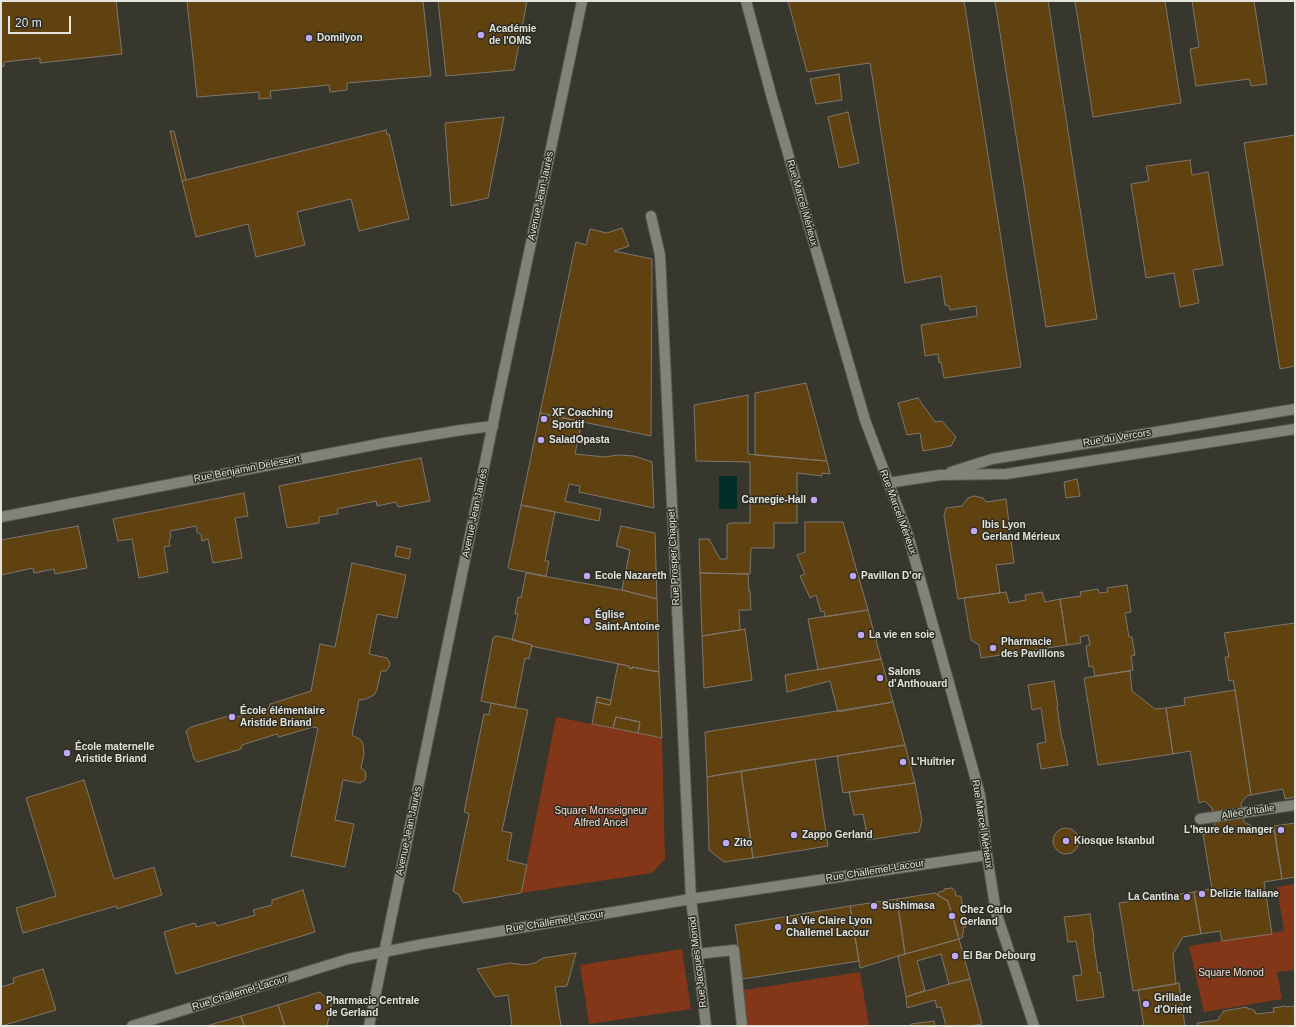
<!DOCTYPE html>
<html>
<head>
<meta charset="utf-8">
<style>
	body { margin:0 }
	#map { position:relative; width:1296px; height:1027px; overflow:hidden; background:#37372e; font-family:Helvetica,sans-serif }
	canvas { display:block }
	.frame { position:absolute; inset:0; border:2px solid #e2e3dd; pointer-events:none }
	.scale { position:absolute; left:8px; top:16px; width:63px; height:18px; box-sizing:border-box; border:2px solid #e2e3dd; border-top:0; padding-left:5px; font-size:12px; line-height:14px; white-space:nowrap; color:#e2e3dd; -webkit-text-stroke:3px #2d2d24; paint-order:stroke }
</style>
</head>
<body>
<div id="map">
<canvas width="1296" height="1027"></canvas>
<div class="frame"></div>
<div class="scale">20 m</div>
</div>
<script>
const g = document.querySelector('canvas').getContext('2d');
g.lineJoin = 'round';
function paint(path, color) { g.fillStyle = color; g.fill(path, 'evenodd'); }
const poly = rows => new Path2D(rows.map(r => 'M' + r).join(''));
function stroke(path, color, width, dash) { g.strokeStyle = color; g.lineWidth = width; g.lineCap = dash ? 'butt' : 'round'; g.setLineDash(dash || []); g.stroke(path); }
function drawText(font, color, halo, rows, align = 'center') {
  g.font = font + ' Helvetica,sans-serif'; g.lineWidth = 3; g.setLineDash([]); g.textBaseline = 'middle'; g.strokeStyle = halo; g.fillStyle = color; for (const [text, x, y, turn = 0] of rows) {
    g.save(); g.translate(x, y); g.rotate((+turn || 0) * Math.PI / 180); g.textAlign = isNaN(turn) ? turn : align; if (halo) g.strokeText(text, 0, 0); g.fillText(text, 0, 0); g.restore();
  }
}
const green = poly([
	[556,717,662,738,665,859,652,873,521,893],
	[1295,884,1295,970,1277,972,1282,999,1204,1012,1189,946,1284,931,1277,887],
	[682,949,691,1009,589,1024,580,965],
	[860,972,869,1026,747,1026,744,990]
]);
const water = poly([
	[719,476,737,476,737,509,719,509]
]);
const building = poly([
	[1,1,116,1,122,54,40,63,40,58,4,62,4,66,1,67,1,1],
	[187,1,423,1,431,76,347,83,347,90,330,92,329,85,270,91,271,98,259,99,259,92,197,97,187,1],
	[438,1,527,1,514,70,446,76,438,1],
	[788,1,964,1,1021,367,944,378,941,362,939,363,938,354,925,356,921,325,977,316,976,306,950,310,949,306,945,305,941,276,905,283,870,63,807,72,788,1],
	[995,1,1048,1,1097,319,1046,327,995,1],
	[1075,1,1165,1,1181,103,1093,117,1075,1],
	[1192,1,1254,1,1267,84,1251,86,1249,79,1196,86,1190,49,1199,47,1192,1],
	[839,74,842,100,816,104,810,79,839,74],
	[848,112,859,163,839,168,828,117,848,112],
	[504,117,488,198,451,206,445,123,504,117],
	[386,130,387,135,389,134,409,219,359,231,351,199,297,212,305,245,256,257,248,224,196,237,182,181,386,130],
	[170,131,174,131,186,180,182,181,170,131],
	[1295,135,1295,366,1280,369,1244,143,1295,135],
	[1190,160,1192,175,1208,172,1223,265,1193,270,1199,303,1180,307,1174,273,1146,278,1131,184,1149,181,1146,166,1190,160],
	[622,228,629,246,614,251,652,259,651,436,540,413,576,242,586,245,590,229,607,233,622,228],
	[806,383,827,461,755,455,755,393,806,383],
	[748,395,748,454,827,461,830,474,822,473,822,476,797,473,797,523,774,523,774,548,751,548,750,574,700,573,699,539,709,539,720,559,727,559,727,525,730,523,750,523,750,462,696,461,694,405,748,395],
	[918,398,935,422,942,421,956,437,951,446,923,451,920,433,907,435,898,403,918,398],
	[540,413,582,422,575,454,605,457,618,455,634,456,652,462,654,508,579,492,580,486,569,484,565,501,601,509,599,521,521,505,540,413],
	[421,458,430,501,398,507,396,502,377,506,376,501,337,509,338,514,319,517,319,523,287,528,279,486,421,458],
	[1077,479,1080,496,1066,498,1064,482,1077,479],
	[244,493,248,516,235,518,242,558,213,563,208,539,202,541,201,535,197,532,196,526,170,531,171,537,169,541,170,546,164,547,168,572,139,578,132,539,118,541,113,519,244,493],
	[974,496,983,498,986,502,1006,499,1014,563,996,565,1000,593,958,599,944,516,946,508,962,506,968,498,974,496],
	[521,505,555,512,545,561,549,561,546,576,510,569,508,567,521,505],
	[805,522,843,522,868,610,825,617,824,611,821,612,816,595,810,598,800,576,805,574,797,555,805,552,805,522],
	[78,526,87,568,55,574,54,569,34,573,33,568,1,575,1,540,78,526],
	[621,526,655,533,657,599,622,590,630,550,616,546,621,526],
	[397,546,411,549,409,559,395,556,397,546],
	[352,563,406,575,397,618,377,614,369,654,387,658,389,661,390,666,386,671,381,671,377,690,374,695,366,699,359,700,352,735,361,740,363,744,364,754,361,768,365,771,366,777,365,780,360,783,343,780,335,820,354,824,345,867,291,856,318,728,313,727,279,737,277,734,242,745,241,749,238,750,197,762,194,759,186,731,191,727,228,716,230,716,233,718,269,708,270,704,311,691,320,644,335,647,352,563],
	[526,573,622,590,657,599,659,672,632,667,632,669,629,668,629,666,531,646,532,645,512,640,518,614,515,614,518,597,521,598,526,573],
	[700,573,748,574,749,591,750,591,751,610,739,610,740,630,702,636,700,573],
	[1127,585,1131,612,1125,613,1129,637,1132,637,1135,655,1131,656,1133,670,1095,676,1093,666,1089,667,1086,646,1090,645,1088,635,1080,637,1081,643,1067,645,1060,599,1081,596,1080,592,1098,589,1099,593,1108,592,1107,588,1127,585],
	[1006,592,1009,603,1026,600,1025,595,1042,592,1045,602,1060,599,1067,645,981,658,979,645,971,640,964,598,1006,592],
	[868,610,881,659,818,670,808,619,868,610],
	[1295,623,1295,797,1285,799,1283,789,1251,795,1235,690,1233,680,1229,681,1225,657,1229,657,1224,633,1295,623],
	[745,629,752,680,704,688,702,636,745,629],
	[496,636,512,639,532,645,529,659,525,658,515,708,481,701,493,638,496,636],
	[881,659,893,702,838,712,830,681,787,692,785,675,881,659],
	[618,664,629,666,629,668,632,669,632,667,659,672,662,738,638,733,640,722,616,717,613,728,592,724,596,702,610,705,618,664],
	[1130,671,1132,691,1155,709,1166,708,1173,754,1098,765,1084,678,1130,671],
	[1054,681,1058,706,1057,706,1062,740,1063,740,1068,765,1041,769,1037,744,1046,742,1041,708,1032,710,1028,685,1054,681],
	[1235,690,1251,795,1247,796,1241,803,1244,822,1258,829,1259,833,1274,831,1282,879,1264,882,1272,934,1222,941,1220,931,1201,934,1194,892,1212,889,1203,834,1210,834,1215,827,1212,808,1205,801,1199,803,1190,751,1173,754,1166,708,1185,705,1184,698,1235,690],
	[597,697,611,700,610,705,596,702,597,697],
	[893,702,905,745,707,777,705,732,893,702],
	[491,703,528,710,502,831,512,833,507,860,527,865,521,893,463,903,459,895,453,891,469,814,464,812,484,714,489,715,491,703],
	[616,717,640,722,638,733,613,728,616,717],
	[905,745,915,783,843,793,837,756,905,745],
	[815,759,828,846,753,858,741,771,815,759],
	[741,771,753,858,724,862,709,850,707,777,741,771],
	[84,780,114,879,154,867,162,895,117,909,116,906,23,933,16,908,56,896,26,798,84,780],
	[915,783,922,821,919,832,868,840,863,814,854,815,849,792,915,783],
	[1295,823,1295,877,1282,879,1274,826,1295,823],
	'1053 841a13 13 0 1 1 26 0a13 13 0 1 1-26 0Z',
	[952,888,955,891,956,896,961,896,966,927,963,927,964,932,962,933,963,937,959,939,948,901,937,895,939,892,944,891,944,889,952,888],
	[303,890,315,932,176,974,164,932,194,923,196,924,196,927,215,922,217,926,255,915,253,910,272,905,272,900,303,890],
	[1194,892,1201,934,1183,937,1173,954,1176,984,1133,991,1119,903,1194,892],
	[935,893,948,901,959,939,905,954,897,899,935,893],
	[897,899,905,954,860,968,850,906,897,899],
	[850,906,859,961,743,979,735,925,850,906],
	[1090,914,1094,938,1093,938,1098,973,1100,972,1104,997,1077,1001,1073,976,1082,975,1076,941,1068,942,1064,917,1090,914],
	[959,939,970,979,949,984,941,954,917,961,925,990,906,997,898,956,959,939],
	[576,953,567,986,555,987,561,1026,512,1026,508,995,495,997,477,969,510,963,525,965,535,963,543,958,576,953],
	[43,969,56,1010,1,1026,1,987,14,983,13,978,43,969],
	[970,979,982,1024,969,1026,946,1026,941,1007,937,1008,935,1000,907,1008,906,997,949,984,970,979],
	[1179,983,1185,1026,1144,1026,1138,990,1179,983],
	[320,992,332,1003,327,1026,285,1026,278,1005,320,992],
	[278,1005,285,1026,244,1026,241,1016,278,1005],
	[1285,1006,1286,1007,1294,1006,1295,1026,1198,1026,1197,1023,1219,1020,1219,1017,1223,1013,1223,1011,1247,1007,1248,1009,1252,1009,1255,1011,1256,1014,1274,1012,1273,1008,1285,1006],
	[241,1016,244,1026,206,1026,241,1016],
	[934,1021,935,1026,911,1026,911,1024,934,1021]
]);
const street = poly([
	[746,1,772,98,865,420,908,535,980,795,987,855,996,912,1034,1026],
	[651,216,660,255,691,899,706,1026],
	[951,472,992,459,1295,409],
	[888,483,940,475,1006,474,1295,429],
	[1,517,384,443,461,430,493,426],
	[1200,819,1295,805],
	[697,954,734,950,742,1026],
	[132,1026,348,959,424,944,691,899,987,855]
]);
const secondary = poly([
	[369,1026,497,404,582,1]
]);
const markers = [
	[481,35,4,"#c0a8f4"],
	[309,38,4,"#c0a8f4"],
	[544,419,4,"#c0a8f4"],
	[541,440,4,"#c0a8f4"],
	[814,500,4,"#c0a8f4"],
	[974,531,4,"#c0a8f4"],
	[587,576,4,"#c0a8f4"],
	[853,576,4,"#c0a8f4"],
	[587,621,4,"#c0a8f4"],
	[861,635,4,"#c0a8f4"],
	[993,648,4,"#c0a8f4"],
	[880,678,4,"#c0a8f4"],
	[232,717,4,"#c0a8f4"],
	[67,753,4,"#c0a8f4"],
	[903,762,4,"#c0a8f4"],
	[1281,830,4,"#c0a8f4"],
	[794,835,4,"#c0a8f4"],
	[1066,841,4,"#c0a8f4"],
	[726,843,4,"#c0a8f4"],
	[1202,894,4,"#c0a8f4"],
	[1187,897,4,"#c0a8f4"],
	[874,906,4,"#c0a8f4"],
	[952,916,4,"#c0a8f4"],
	[778,927,4,"#c0a8f4"],
	[955,956,4,"#c0a8f4"],
	[1146,1004,4,"#c0a8f4"],
	[318,1007,4,"#c0a8f4"]
];
const poiNames = [
	["Académie",489,29],
	["de l'OMS",489,41],
	["Domilyon",317,38],
	["XF Coaching",552,413],
	["Sportif",552,425],
	["SaladOpasta",549,440],
	["Carnegie-Hall",806,500,"right"],
	["Ibis Lyon",982,525],
	["Gerland Mérieux",982,537],
	["Ecole Nazareth",595,576],
	["Pavillon D'or",861,576],
	["Église",595,615],
	["Saint-Antoine",595,627],
	["La vie en soie",869,635],
	["Pharmacie",1001,642],
	["des Pavillons",1001,654],
	["Salons",888,672],
	["d’Anthouard",888,684],
	["École élémentaire",240,711],
	["Aristide Briand",240,723],
	["École maternelle",75,747],
	["Aristide Briand",75,759],
	["L'Huîtrier",911,762],
	["L'heure de manger",1273,830,"right"],
	["Zappo Gerland",802,835],
	["Kiosque Istanbul",1074,841],
	["Zito",734,843],
	["Delizie Italiane",1210,894],
	["La Cantina",1179,897,"right"],
	["Sushimasa",882,906],
	["Chez Carlo",960,910],
	["Gerland",960,922],
	["La Vie Claire Lyon",786,921],
	["Challemel Lacour",786,933],
	["El Bar Debourg",963,956],
	["Grillade",1154,998],
	["d'Orient",1154,1010],
	["Pharmacie Centrale",326,1001],
	["de Gerland",326,1013]
];
const streetNames = [
	["Avenue Jean Jaurès",541,196,-78],
	["Rue Marcel Mérieux",802,203,74],
	["Rue du Vercors",1117,438,-9],
	["Rue Benjamin Delessert",247,469,-11],
	["Rue Marcel Mérieux",898,512,70],
	["Avenue Jean Jaurès",475,513,-78],
	["Rue Prosper Chappet",674,557,-93],
	["Allée d'Italie",1248,812,-9],
	["Rue Marcel Mérieux",982,824,81],
	["Avenue Jean Jaurès",409,831,-78],
	["Rue Challemel-Lacour",875,871,-9],
	["Rue Challemel-Lacour",555,922,-9],
	["Rue Jacques Monod",698,962,-97],
	["Rue Challemel-Lacour",240,993,-17]
];
const parkNames = [
	["Square Monseigneur",601,811],
	["Alfred Ancel",601,823],
	["Square Monod",1231,973]
];
paint(green, '#833718');
paint(water, '#012f27');
paint(building, '#604211');
stroke(building, '#7d766d', 1);
stroke(street, '#55564e', 12);
stroke(secondary, '#55564e', 12);
stroke(street, '#828378', 10);
stroke(secondary, '#828378', 10);
for (const [x, y, r, color] of markers) { const dot = new Path2D(); dot.arc(x, y, r, 0, 2 * Math.PI); g.fillStyle = color; g.fill(dot); stroke(dot, '#2d2d24', 1.5); }
drawText('bold 10px', '#e2e3dd', '#2d2d24', poiNames, 'left');
drawText('10px', '#e2e3dd', '#2d2d24', streetNames);
drawText('10px', '#f5dbd2', '#2d2d24', parkNames);
</script>
</body>
</html>
